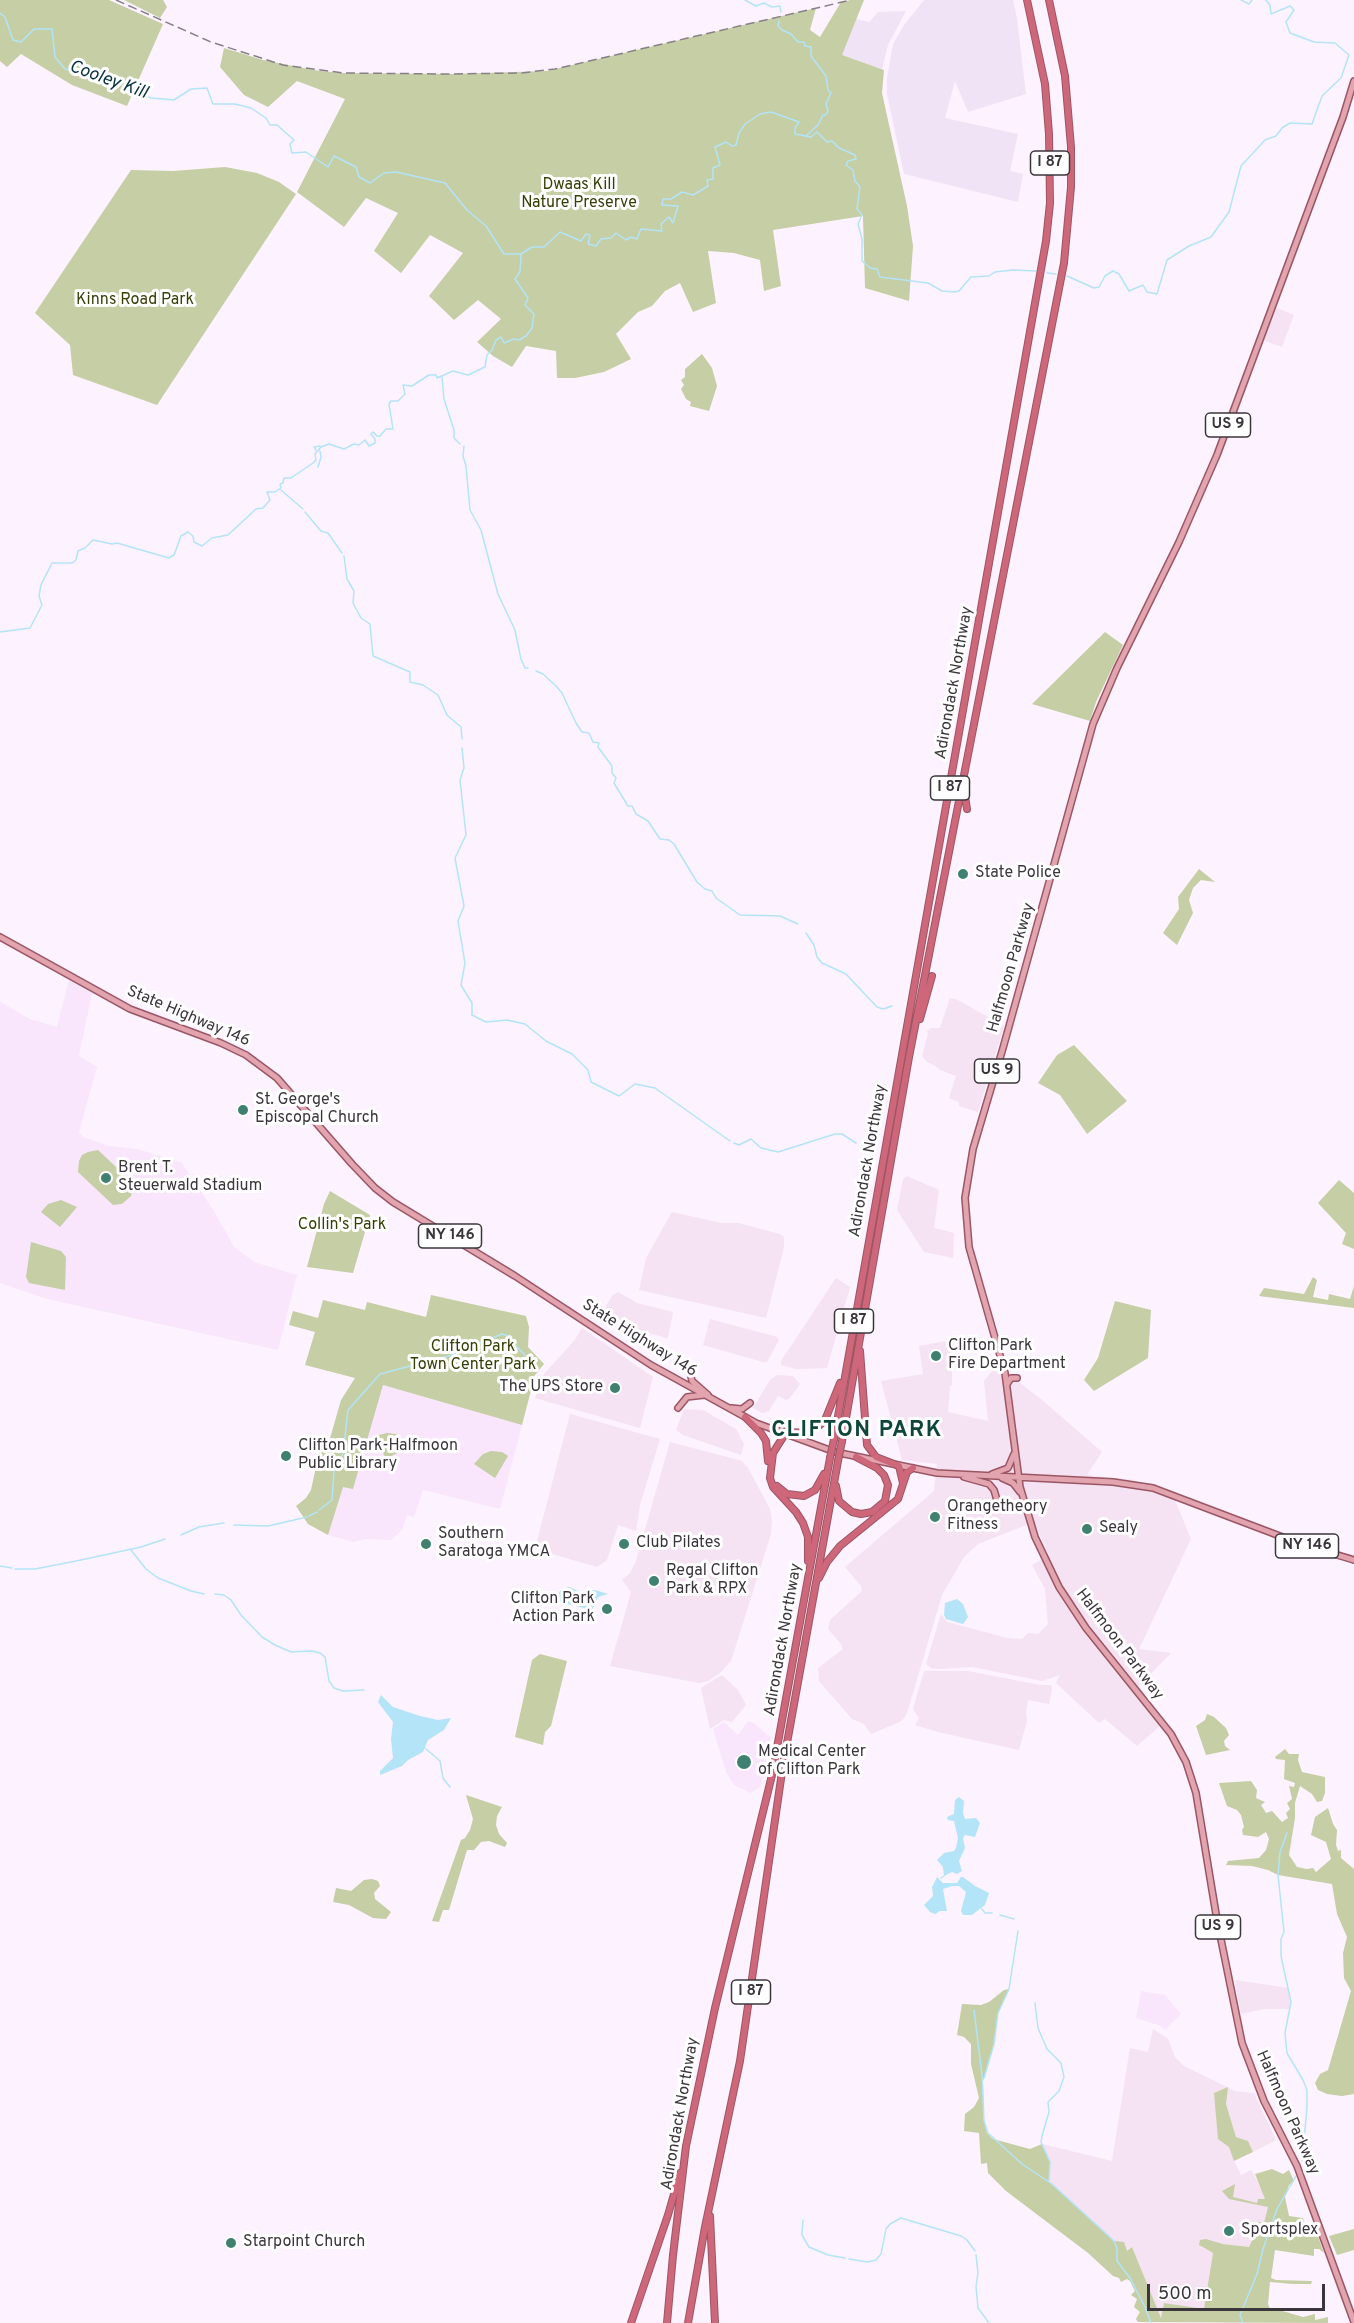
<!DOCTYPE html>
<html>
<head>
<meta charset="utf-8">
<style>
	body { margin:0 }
	#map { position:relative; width:1354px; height:2323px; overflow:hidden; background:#fdf2ff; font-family:Overpass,sans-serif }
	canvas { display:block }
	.scale { position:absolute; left:1147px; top:2284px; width:178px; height:27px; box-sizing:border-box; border:3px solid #3b363c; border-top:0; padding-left:8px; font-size:18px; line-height:21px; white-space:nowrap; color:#3b363c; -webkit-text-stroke:4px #fff; paint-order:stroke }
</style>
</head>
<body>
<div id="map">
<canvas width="1354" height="2323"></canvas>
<div class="scale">500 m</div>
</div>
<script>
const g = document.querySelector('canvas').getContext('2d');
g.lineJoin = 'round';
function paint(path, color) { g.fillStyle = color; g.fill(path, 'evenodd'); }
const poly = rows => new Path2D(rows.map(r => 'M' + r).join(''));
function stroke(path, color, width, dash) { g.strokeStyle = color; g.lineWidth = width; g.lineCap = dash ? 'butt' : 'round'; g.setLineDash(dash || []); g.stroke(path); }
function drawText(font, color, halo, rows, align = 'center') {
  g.font = font + ' Overpass,sans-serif'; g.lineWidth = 6; g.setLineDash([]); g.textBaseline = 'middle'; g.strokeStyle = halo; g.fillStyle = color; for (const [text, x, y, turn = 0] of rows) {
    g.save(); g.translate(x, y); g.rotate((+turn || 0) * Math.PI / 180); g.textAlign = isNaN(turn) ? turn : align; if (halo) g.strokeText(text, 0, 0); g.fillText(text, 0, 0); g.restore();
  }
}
const commercial = poly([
	[1272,306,1294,315,1282,347,1260,339],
	[950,998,958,1000,1004,1026,978,1112,959,1106,959,1102,949,1098,956,1076,940,1070,934,1065,927,1062,922,1056,928,1034,927,1031,931,1028,940,1028],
	[907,1176,939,1190,934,1228,954,1233,953,1258,924,1252,897,1210,903,1179],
	[672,1212,721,1223,738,1223,780,1234,784,1237,784,1247,766,1318,639,1290,646,1258],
	[836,1278,850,1287,827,1368,796,1369,781,1365,781,1361],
	[618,1292,637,1303,673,1312,668,1337,666,1338,618,1324,614,1328,598,1320,612,1296],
	[710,1319,777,1337,779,1340,767,1362,763,1362,703,1345],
	[582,1328,653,1377,640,1428,535,1398,544,1374,574,1341],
	[946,1341,960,1343,952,1356,952,1386,950,1386,948,1412,988,1421,984,1381,997,1365,1042,1400,1102,1452,1087,1475,1133,1480,1172,1493,1191,1539,1139,1649,1171,1653,1137,1688,1161,1725,1137,1746,1105,1719,1099,1723,1056,1683,1060,1675,1042,1681,972,1667,939,1669,931,1668,926,1664,941,1614,947,1622,1007,1638,1022,1639,1028,1633,1038,1634,1048,1624,1045,1589,1032,1565,1049,1555,1034,1522,978,1544,964,1557,942,1595,907,1713,902,1721,871,1734,864,1724,852,1719,819,1681,818,1668,843,1649,841,1644,828,1629,830,1620,862,1591,861,1586,845,1567,934,1491,937,1464,902,1460,881,1381,923,1374,919,1346],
	[777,1375,793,1376,800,1384,790,1398,786,1400,778,1396,769,1411,762,1413,753,1408,770,1380],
	[684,1409,703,1410,736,1429,744,1444,741,1455,683,1435,676,1430],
	[570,1414,660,1439,640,1505,636,1531,618,1525,607,1560,597,1567,535,1549],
	[670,1442,742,1461,748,1468,770,1509,772,1520,771,1534,731,1661,721,1672,708,1681,699,1683,610,1666,631,1592,622,1580,630,1573,636,1561],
	[924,1671,968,1671,1040,1685,1051,1685,1052,1690,1049,1704,1028,1700,1026,1712,1027,1721,1019,1750,938,1732,915,1725,919,1718,913,1709],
	[722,1675,738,1690,746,1705,732,1722,724,1720,710,1729,701,1688],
	[1235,1980,1289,1988,1290,2009,1264,2009,1241,2014],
	[1153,2029,1168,2039,1175,2057,1184,2066,1235,2091,1254,2093,1276,2140,1253,2152,1248,2141,1236,2137,1226,2104,1214,2093,1234,2161,1241,2175,1251,2170,1264,2193,1268,2207,1264,2224,1255,2234,1249,2247,1223,2244,1206,2239,1201,2247,1213,2253,1204,2310,1164,2303,1161,2319,1132,2247,1127,2251,1114,2241,1049,2182,1050,2162,1042,2144,1112,2161,1130,2048,1148,2052]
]);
const industrial = poly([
	[924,0,1013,0,1017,18,1026,94,968,112,955,81,945,118,1018,134,1010,171,1023,174,1018,202,904,174,887,94,887,78,893,44,904,25],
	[906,11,888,45,882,69,841,55,856,19,869,22,878,12]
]);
const built = poly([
	[69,980,92,993,79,1056,97,1067,79,1132,83,1137,109,1146,137,1149,181,1162,214,1211,234,1247,254,1262,297,1275,278,1350,47,1299,0,1283,0,1002,30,1019,57,1027],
	[383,1385,522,1425,500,1509,423,1490,414,1517,407,1515,402,1530,391,1540,366,1539,353,1542,328,1535,343,1486,353,1488],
	[748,1721,754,1723,771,1738,760,1787,751,1793,734,1785,726,1772,713,1729,724,1722,738,1735],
	[1141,1991,1165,1995,1181,2014,1165,2030,1161,2026,1136,2018]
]);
const green = poly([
	[0,0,109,0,163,24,127,106,72,85,21,54,7,67,0,61],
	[124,0,163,0,167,7,160,18],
	[851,0,864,0,842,55,884,70,882,93,907,206,913,246,909,301,865,288,863,216,773,230,781,286,764,291,760,260,734,253,708,251,716,303,693,312,680,283,665,291,652,306,638,312,616,334,631,359,604,372,575,378,557,378,556,351,526,346,512,367,493,356,477,342,501,319,478,300,454,320,429,296,463,253,430,235,401,273,374,251,398,213,366,198,344,227,297,192,345,99,297,81,268,107,244,95,220,67,224,48,263,60,313,70,340,73,452,74,547,71,816,8,810,30,820,37,841,2],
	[225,167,257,173,279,182,296,194,157,405,73,375,70,345,35,313,131,170,173,171],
	[702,354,712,368,717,386,709,411,690,406,691,402,686,399,681,389,684,385,681,380,685,377,685,369],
	[1105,632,1123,645,1096,702,1090,721,1032,704],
	[1199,869,1215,882,1201,880,1193,888,1189,900,1193,913,1177,945,1163,933,1179,909,1178,897],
	[1074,1045,1127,1101,1087,1134,1060,1095,1038,1083,1057,1055],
	[98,1150,134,1184,131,1196,122,1204,113,1205,78,1172,79,1161,82,1155,88,1152],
	[1339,1180,1354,1193,1354,1249,1342,1244,1346,1233,1318,1203],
	[330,1191,370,1215,353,1273,307,1267,324,1204],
	[61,1200,77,1207,60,1227,41,1212,48,1204],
	[31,1242,61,1251,66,1257,65,1290,29,1283,26,1277],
	[1313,1277,1317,1280,1313,1297,1328,1300,1329,1294,1350,1299,1354,1286,1354,1308,1259,1296,1264,1288,1304,1294],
	[431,1295,526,1316,529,1327,528,1347,544,1364,535,1375,522,1425,383,1385,353,1489,343,1487,328,1535,308,1524,296,1506,306,1498,311,1490,319,1453,329,1442,341,1400,355,1378,305,1365,315,1332,289,1325,293,1311,318,1318,323,1300,365,1310,367,1302,426,1317],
	[1115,1301,1151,1310,1148,1358,1094,1391,1084,1380,1098,1358],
	[387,1433,396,1434,404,1440,408,1447,386,1459,375,1436],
	[491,1451,502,1452,508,1456,495,1478,474,1464,483,1454],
	[540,1654,567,1661,551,1726,545,1732,543,1745,515,1737,532,1660],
	[1207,1714,1214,1717,1226,1728,1229,1735,1224,1741,1225,1746,1230,1750,1206,1755,1196,1726,1205,1720],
	[1285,1749,1289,1754,1299,1754,1298,1760,1302,1772,1325,1777,1325,1793,1322,1801,1317,1802,1312,1794,1300,1786,1295,1803,1295,1818,1289,1855,1297,1867,1307,1869,1313,1868,1316,1872,1331,1859,1326,1842,1311,1835,1315,1817,1328,1808,1333,1824,1337,1830,1336,1845,1338,1851,1341,1850,1341,1858,1354,1869,1354,2094,1342,2096,1327,2094,1318,2090,1315,2083,1320,2074,1328,2070,1351,1991,1344,1978,1343,1953,1347,1937,1337,1914,1332,1884,1278,1875,1268,1870,1252,1866,1226,1865,1228,1861,1259,1858,1266,1850,1269,1839,1266,1832,1258,1837,1243,1835,1242,1830,1244,1827,1241,1815,1237,1810,1227,1806,1219,1783,1251,1781,1257,1790,1256,1798,1265,1802,1261,1805,1266,1813,1272,1811,1282,1822,1288,1818,1286,1813,1290,1809,1287,1803,1292,1799,1289,1786,1294,1787,1295,1783,1284,1779,1285,1760,1276,1759,1275,1757],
	[466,1795,502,1807,497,1816,496,1825,499,1834,507,1843,505,1847,489,1841,481,1842,474,1850,467,1850,449,1910,443,1910,439,1922,432,1921,461,1840,465,1838,470,1830,473,1819],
	[372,1879,378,1881,380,1886,374,1893,375,1899,391,1912,386,1919,373,1918,349,1905,333,1902,336,1888,351,1891,364,1880],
	[1009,1989,998,2013,994,2044,983,2081,984,2121,987,2133,993,2139,1030,2149,1042,2144,1050,2162,1049,2182,1114,2241,1124,2242,1127,2251,1132,2247,1161,2318,1164,2303,1204,2309,1213,2253,1199,2245,1200,2240,1206,2239,1223,2244,1249,2247,1255,2234,1255,2226,1258,2222,1264,2223,1268,2207,1229,2199,1222,2191,1235,2184,1233,2197,1257,2203,1258,2199,1265,2199,1255,2174,1272,2169,1283,2174,1289,2170,1294,2181,1289,2185,1285,2197,1289,2216,1303,2218,1306,2228,1313,2228,1316,2231,1324,2253,1319,2249,1314,2249,1314,2256,1275,2250,1271,2278,1276,2280,1312,2281,1311,2284,1293,2284,1270,2282,1268,2304,1271,2311,1279,2310,1303,2317,1315,2314,1315,2320,1328,2317,1328,2323,1138,2322,1136,2319,1140,2312,1134,2307,1137,2299,1131,2295,1135,2291,1130,2281,1127,2279,1121,2282,1119,2278,1113,2276,1088,2253,1006,2191,988,2173,987,2163,981,2164,979,2133,964,2131,965,2114,974,2107,979,2098,971,2064,971,2044,964,2037,957,2035,962,2004,981,2005,989,2002,1004,1990],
	[1228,2087,1226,2104,1236,2137,1248,2141,1253,2152,1234,2161,1229,2147,1218,2139,1214,2093],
	[1354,2229,1354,2250,1337,2255,1329,2236]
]);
const water = poly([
	[570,1587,580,1592,595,1590,608,1594,598,1597,592,1610,555,1601,561,1589],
	[957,1599,963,1604,968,1617,963,1624,946,1619,944,1615,945,1603],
	[381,1695,393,1707,420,1716,438,1720,451,1718,444,1730,428,1740,423,1752,408,1760,402,1766,380,1775,380,1771,393,1758,391,1739,393,1722,378,1702],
	[959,1797,964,1801,963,1813,965,1819,976,1818,980,1823,975,1837,965,1835,963,1838,965,1848,959,1861,962,1871,957,1874,952,1872,944,1876,943,1867,937,1860,944,1853,954,1851,956,1848,958,1838,954,1821,948,1820,947,1817,954,1814,955,1800],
	[937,1877,943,1883,957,1883,961,1877,963,1877,975,1886,989,1893,985,1905,972,1915,963,1915,961,1911,966,1892,959,1886,952,1886,943,1889,947,1911,940,1911,935,1914,930,1912,924,1905,933,1896,932,1887]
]);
const stream = poly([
	[745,0,756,6,764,3,772,7,780,6,781,12],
	[1241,0,1249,4,1252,0],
	[0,13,5,17,13,40,21,42,34,29,52,29,55,57,65,69,118,84,151,98,174,100,191,89,207,88,213,104,235,104,251,108,266,118,270,125,277,125,294,140,290,144,292,153,306,152,328,167,334,156,356,167,359,177,370,183,384,173,396,172,445,183,467,210,486,226,504,254,521,254,532,247,544,247,560,232,581,241,586,234,590,235,588,244,596,246,601,239,611,238,616,233,626,240,631,237,637,239,641,229,662,231,661,224,669,217,673,223,678,206,662,205,663,199,671,199,682,192,693,195,708,186,707,180,713,179,713,168,720,165,715,147,726,142,732,146,736,145,739,133,745,124,760,114,771,112,799,122,795,128,795,134,811,137,817,132,827,142,832,141,839,148,855,155,856,159,848,161,846,165,853,170,855,181,860,187,857,209,862,215,858,224,862,239,862,261,870,268,877,269,880,277,928,283,942,291,955,292,959,291,971,277,989,276,995,272,1013,270,1036,271],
	[779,21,778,26,782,30,791,34,798,42,804,42,805,46,811,47,811,56,826,76,828,90,831,93,826,104,828,111,826,115,823,115,818,125,806,136],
	[1047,273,1056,274],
	[1067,276,1094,288,1099,287,1105,276,1113,271,1119,274,1129,291,1143,285,1147,292,1157,294,1167,260,1189,246,1211,237,1229,212,1241,166,1265,140,1276,136,1282,128,1290,123,1312,124,1322,96,1341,78,1349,55,1335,43,1314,42,1290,33,1286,22,1294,10,1290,6,1271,14,1270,5,1266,0],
	[442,377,444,399,454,430,454,438,460,444],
	[464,446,463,456,466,466,470,510,481,530,498,594,515,630,521,659,525,668,528,668],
	[316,450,314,447,320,446],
	[318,467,321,457,320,451],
	[281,490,303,509],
	[305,512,321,531,328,533,342,553],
	[344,556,347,579,354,591,353,603,361,618,370,624,373,656,410,672,410,682,423,685,438,695,447,715,461,727,462,739],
	[0,632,30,628,42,605,39,596,41,585,52,563,72,563,76,560,78,551,85,548,93,540,112,544,117,543,169,558,174,555,181,536,188,532,193,536,194,542,202,546,212,538,228,535,256,509,263,508,270,500,267,492,275,492,281,488,280,484,283,483,284,478,291,478,313,463,316,460,315,454,321,447,329,444,344,449,354,444,359,445,365,440,369,446,375,443,375,439,371,434,373,432,377,436,380,436,386,429,393,429,389,404,391,401,398,401,405,394,403,385,412,386,429,375,436,375,437,378,453,371,468,375,485,367,487,355,492,350,496,340,501,337,504,343,514,339,519,340,526,336,532,328,534,314,525,305,528,298,515,279,520,272,521,254],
	[536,671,543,674,556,686,562,693,576,723,582,732,589,733,593,742,599,743,598,747,612,766,612,773,616,778,614,783,628,806,632,806,636,814,648,821,660,839,669,840,674,844,697,882,705,889,712,891,716,898,740,915,780,916,798,924],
	[462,748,464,768,460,780,466,835,455,858,464,906,458,921,465,963,461,985,472,1003,472,1015,486,1022,507,1020,525,1024,546,1041,572,1054,588,1070,591,1082,619,1096,635,1084,655,1088,730,1141],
	[806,933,814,945,817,957,822,963,846,974,877,1007,883,1009,892,1006],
	[734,1143,739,1145,751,1139,761,1148,778,1152,835,1134,842,1134,856,1143],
	[516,1346,525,1355,526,1363],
	[319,1510,332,1500,334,1471,343,1453,348,1410,380,1374,452,1355,502,1334,508,1336,512,1341],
	[309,1516,317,1512],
	[234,1525,268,1526,307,1517],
	[181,1535,199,1527,224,1523],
	[131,1550,146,1569,158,1578,191,1591,204,1594],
	[0,1566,12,1568],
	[15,1569,35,1569,81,1560,141,1547,165,1539],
	[215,1594,224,1595,231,1600,241,1615,262,1637,275,1645,291,1652,312,1651,320,1653,325,1657,329,1681,334,1688,343,1691,364,1690],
	[425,1748,440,1761,443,1778,450,1787],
	[1287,1833,1280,1852,1278,1875,1284,1932,1281,1939,1281,1956,1291,2002,1285,2033,1287,2053,1303,2080,1307,2090,1307,2108,1302,2161],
	[941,1878,944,1876],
	[982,1909,985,1913,992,1913],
	[1000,1915,1014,1919],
	[1035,2003,1038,2028,1047,2049,1061,2063,1064,2077,1059,2091,1048,2102,1049,2112,1042,2136,1041,2142,1050,2162,1049,2181],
	[974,2010,982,2075,984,2121,988,2133,1022,2164,1052,2184,1114,2241,1117,2248,1117,2261,1130,2278,1145,2307,1151,2323],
	[984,2078,994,2044,998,2013,1009,1989,1018,1931],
	[803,2220,802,2235,809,2247,828,2255,845,2258],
	[976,2255,978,2273,976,2287,978,2308,989,2323],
	[849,2259,868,2262,876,2260,881,2254,886,2229,890,2224,901,2218,961,2236,967,2240,975,2251],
	[1243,2323,1240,2315,1257,2274,1263,2249,1277,2209,1296,2176]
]);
const primary = poly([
	[1354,81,1343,117,1217,455,1179,542,1117,668,1093,724,1003,1048,973,1149,965,1198,969,1247,1005,1373,1020,1487,1035,1537,1059,1587,1086,1628,1171,1734,1186,1762,1196,1793,1217,1920,1242,2043,1264,2101,1297,2166,1354,2322],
	[0,937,130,1009,221,1043,246,1055,277,1078,352,1164,375,1188,393,1202,515,1276,651,1365,756,1423,835,1452,937,1473,1113,1482,1153,1488,1301,1544,1354,1560],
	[690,1372,692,1381,708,1395],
	[1007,1384,1011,1378,1017,1378],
	[678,1408,687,1397,704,1395],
	[731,1408,742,1409,750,1403],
	[992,1474,1008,1468,1014,1454],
	[964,1477,989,1484,994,1490,999,1507],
	[1002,1478,1013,1483,1020,1492]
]);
const highway = poly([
	[964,789,967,809],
	[920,1019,932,976],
	[860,1351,867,1445,876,1457,899,1466,903,1483],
	[745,1417,761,1433,766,1441,768,1461],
	[775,1431,806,1433,820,1425,825,1420,840,1383],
	[785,1434,773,1453,770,1478,773,1487,796,1512,803,1523,808,1537,808,1561],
	[834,1439,1046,241,1050,203,1049,134,1045,84,1027,0],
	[842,1441,909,1057,1064,263,1071,187,1071,147,1065,76,1049,0],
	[777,1486,787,1494,804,1496,815,1490,824,1474],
	[836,1486,839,1501,852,1512,861,1514,872,1512,885,1501,888,1485,884,1475,877,1468,856,1457],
	[819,1578,827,1562,840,1546,898,1499,907,1472,913,1468],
	[710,2216,715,2323],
	[631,2323,668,2215,680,2173],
	[667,2323,673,2255,686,2146,715,2008,772,1775,830,1458],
	[688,2323,705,2227,740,2061,783,1765,838,1461]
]);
const rail = poly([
	[116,0,211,42,283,65,343,73,449,74,521,73,555,69,851,0]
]);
const highwayBridge = poly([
	[830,1458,834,1439],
	[838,1461,842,1441]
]);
const markers = [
	[963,874,6,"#3f8070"],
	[243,1110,6,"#3f8070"],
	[106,1178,6,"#3f8070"],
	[936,1356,6,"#3f8070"],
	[615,1388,6,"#3f8070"],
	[286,1456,6,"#3f8070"],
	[935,1517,6,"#3f8070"],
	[1087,1529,6,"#3f8070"],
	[426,1544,6,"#3f8070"],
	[624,1544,6,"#3f8070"],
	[654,1581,6,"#3f8070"],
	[607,1609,6,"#3f8070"],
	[744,1762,8,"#3f8070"],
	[1229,2231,6,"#3f8070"],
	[231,2243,6,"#3f8070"]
];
const shields = [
	[1050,163,39],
	[1228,425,45],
	[950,788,39],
	[997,1071,45],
	[450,1236,63],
	[854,1321,39],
	[1307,1546,63],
	[1218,1927,45],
	[751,1992,39]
];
const shieldNames = [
	["I 87",1050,163],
	["US 9",1228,425],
	["I 87",950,788],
	["US 9",997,1071],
	["NY 146",450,1236],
	["I 87",854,1321],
	["NY 146",1307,1546],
	["US 9",1218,1927],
	["I 87",751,1992]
];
const parkNames = [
	["Dwaas Kill",579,186],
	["Nature Preserve",579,204],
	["Kinns Road Park",135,301],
	["Collin's Park",342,1226],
	["Clifton Park",473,1348],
	["Town Center Park",473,1366]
];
const streetNames = [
	["Adirondack Northway",955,683,-80],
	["Halfmoon Parkway",1012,968,-74],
	["State Highway 146",188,1017,23],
	["Adirondack Northway",869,1161,-80],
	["State Highway 146",639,1339,32],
	["Adirondack Northway",784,1640,-80],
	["Halfmoon Parkway",1119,1645,53],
	["Halfmoon Parkway",1287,2113,66],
	["Adirondack Northway",681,2114,-80]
];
const poiNames = [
	["State Police",975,874],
	["St. George's",255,1101],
	["Episcopal Church",255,1119],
	["Brent T.",118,1169],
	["Steuerwald Stadium",118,1187],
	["Clifton Park",948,1347],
	["Fire Department",948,1365],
	["The UPS Store",603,1388,"right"],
	["Clifton Park-Halfmoon",298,1447],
	["Public Library",298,1465],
	["Orangetheory",947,1508],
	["Fitness",947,1526],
	["Sealy",1099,1529],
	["Southern",438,1535],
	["Saratoga YMCA",438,1553],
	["Club Pilates",636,1544],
	["Regal Clifton",666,1572],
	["Park & RPX",666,1590],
	["Clifton Park",595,1600,"right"],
	["Action Park",595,1618,"right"],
	["Medical Center",758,1753],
	["of Clifton Park",758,1771],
	["Sportsplex",1241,2231],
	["Starpoint Church",243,2243]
];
const waterNames = [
	["Cooley Kill",108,81,20]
];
const districtNames = [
	["CLIFTON PARK",857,1432]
];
paint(commercial, '#f5e2f2');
paint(industrial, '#f1e3f6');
paint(built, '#f9e6fc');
paint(green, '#c5cea4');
paint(water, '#b3e4f8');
stroke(stream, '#b3e4f8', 1.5);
stroke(primary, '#9b5664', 8);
stroke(highway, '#9b5664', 8);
stroke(primary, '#e2a4af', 5);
stroke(highway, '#ce6779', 6);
stroke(rail, '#878088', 1.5, [9, 4.5]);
stroke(highwayBridge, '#9b5664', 8, []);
stroke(highwayBridge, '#ce6779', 6);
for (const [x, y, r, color] of markers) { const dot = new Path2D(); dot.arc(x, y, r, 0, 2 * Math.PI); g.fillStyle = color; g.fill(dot); stroke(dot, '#fff', 2); }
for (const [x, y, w] of shields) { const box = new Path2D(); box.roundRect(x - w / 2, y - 12, w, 24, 4.5); g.fillStyle = '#fff'; g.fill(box); stroke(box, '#3b363c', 1.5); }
drawText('bold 15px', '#3b363c', null, shieldNames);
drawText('16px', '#373f07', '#fff', parkNames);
drawText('16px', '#3b363c', '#fff', streetNames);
drawText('16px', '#3b363c', '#fff', poiNames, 'left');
drawText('italic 18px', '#07313f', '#fff', waterNames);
g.letterSpacing = '1.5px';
drawText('bold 22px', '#0f463b', '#fff', districtNames);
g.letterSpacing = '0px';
</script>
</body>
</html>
